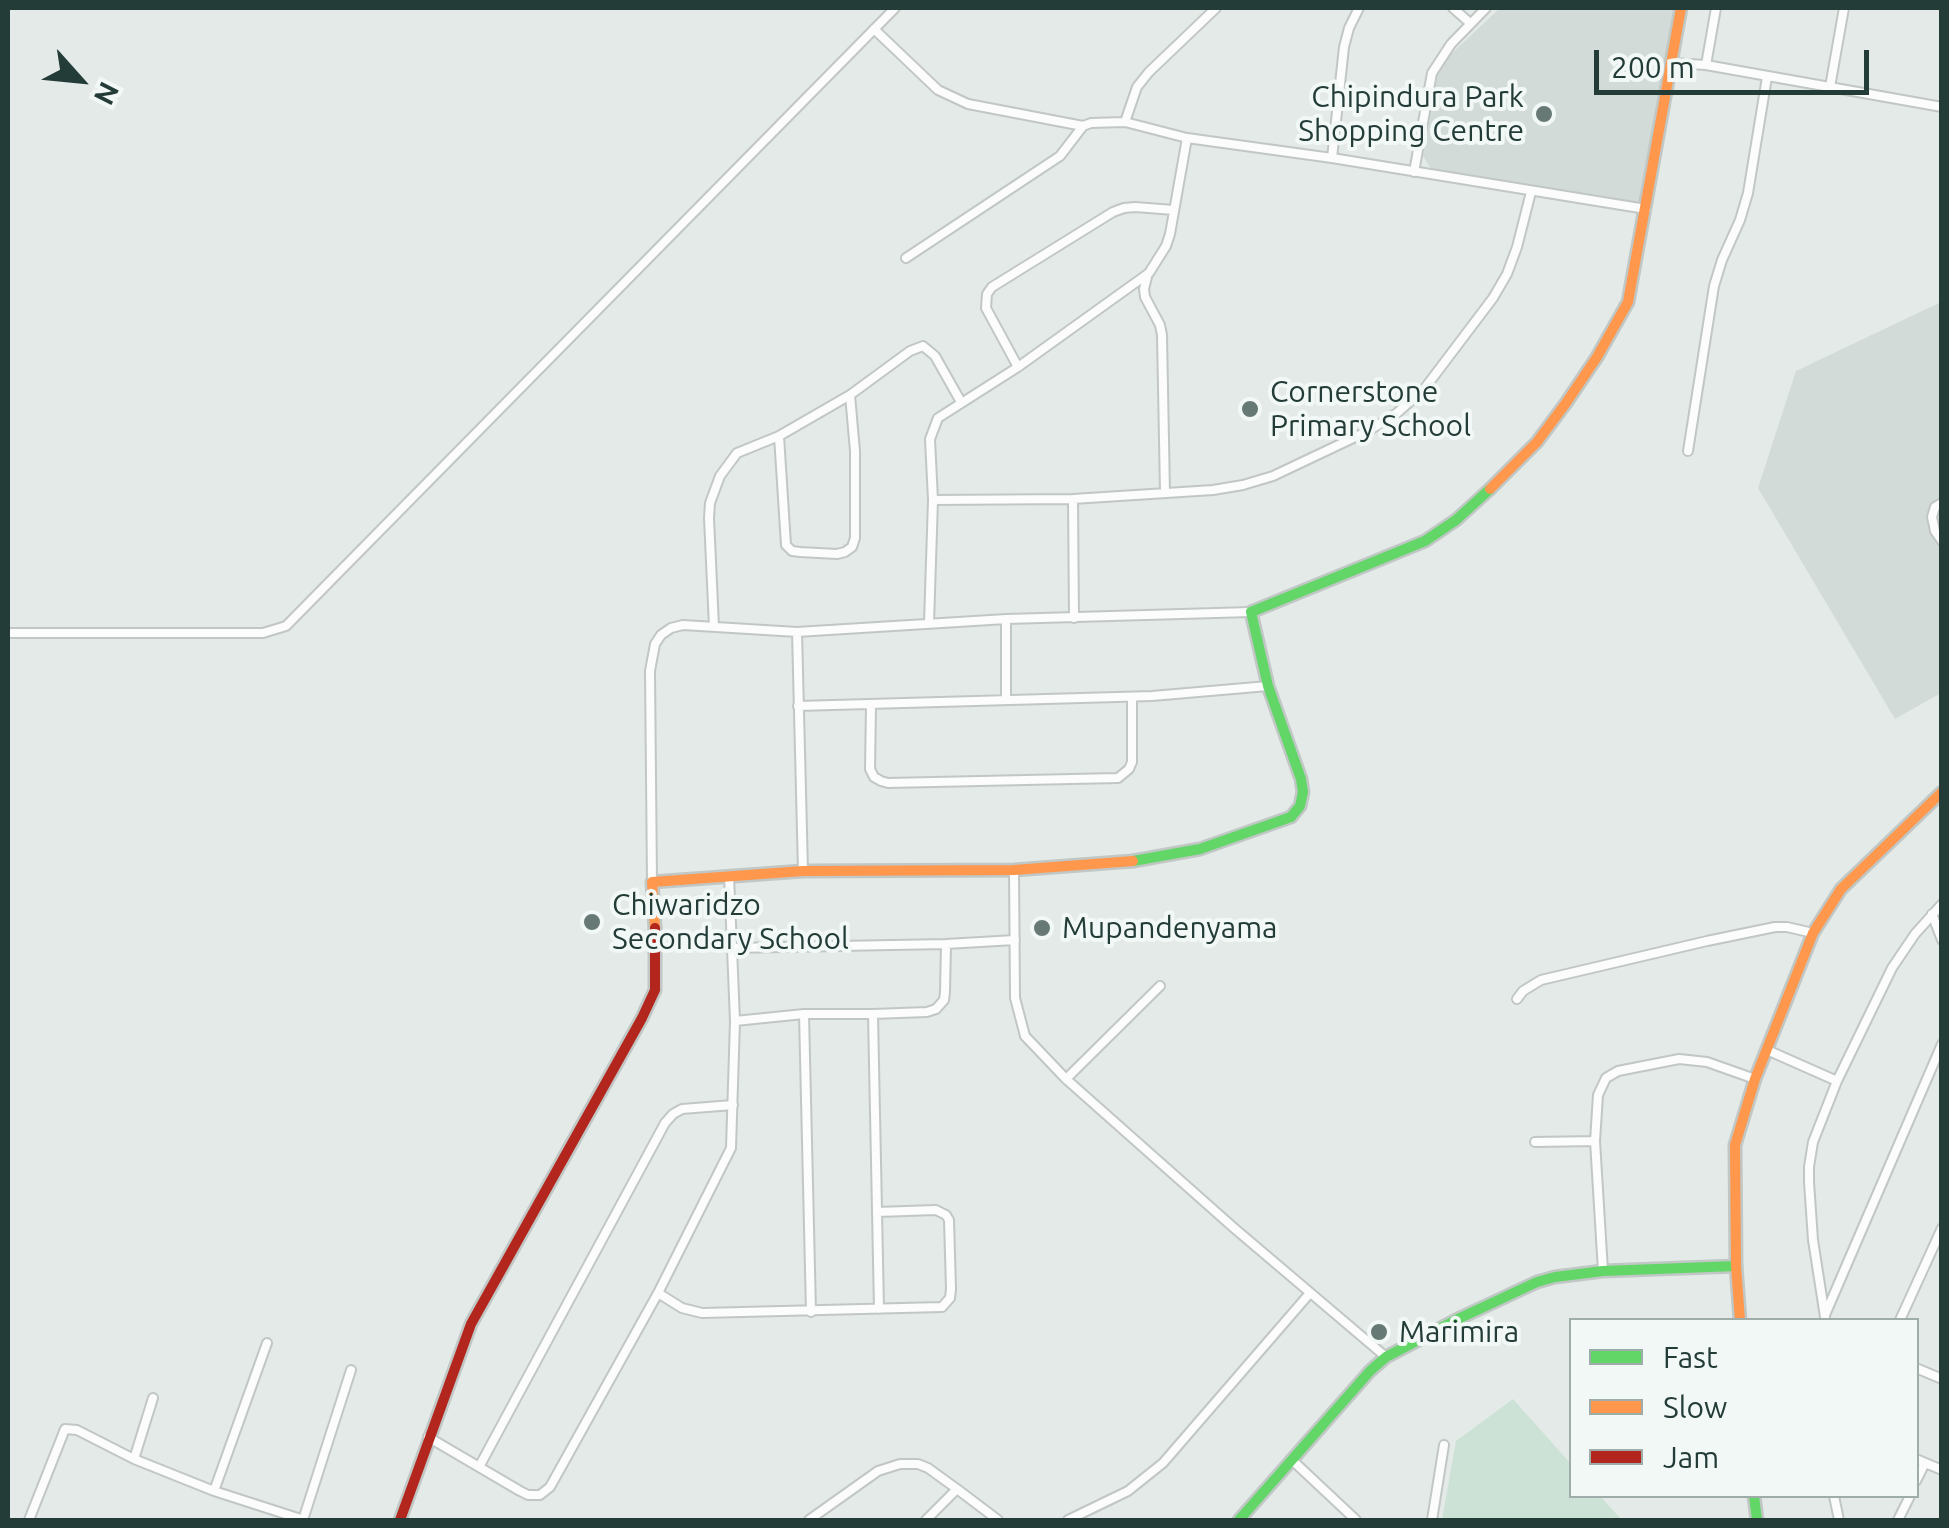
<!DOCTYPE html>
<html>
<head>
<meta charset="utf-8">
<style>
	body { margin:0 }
	#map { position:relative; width:1949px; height:1528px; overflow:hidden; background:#e4eae7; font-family:Ubuntu,sans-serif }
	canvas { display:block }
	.frame { position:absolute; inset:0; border:10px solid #233c38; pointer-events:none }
	.legend { position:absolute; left:1569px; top:1318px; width:350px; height:180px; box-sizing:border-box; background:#f2f8f6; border:2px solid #9fadaa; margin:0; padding:12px 18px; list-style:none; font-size:30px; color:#233c38 }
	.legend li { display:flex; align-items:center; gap:20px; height:50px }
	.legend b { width:50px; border:2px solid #9fadaa }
	.north { position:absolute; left:30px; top:30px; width:100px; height:100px; -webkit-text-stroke:8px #f2f8f6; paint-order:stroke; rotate:117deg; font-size:28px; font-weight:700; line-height:40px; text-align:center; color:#233c38 }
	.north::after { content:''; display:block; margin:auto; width:35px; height:45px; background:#233c38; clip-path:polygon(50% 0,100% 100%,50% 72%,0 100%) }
	.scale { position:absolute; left:1594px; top:50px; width:275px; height:45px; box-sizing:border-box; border:5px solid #233c38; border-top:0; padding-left:12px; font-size:30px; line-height:35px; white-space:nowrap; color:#233c38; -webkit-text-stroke:8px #f2f8f6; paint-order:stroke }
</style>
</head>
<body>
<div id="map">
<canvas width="1949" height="1528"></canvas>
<div class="frame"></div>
<ul class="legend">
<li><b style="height:12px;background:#63d668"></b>Fast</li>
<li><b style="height:12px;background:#ff974d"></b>Slow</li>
<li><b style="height:12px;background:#b3261e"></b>Jam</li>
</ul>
<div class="north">N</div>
<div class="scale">200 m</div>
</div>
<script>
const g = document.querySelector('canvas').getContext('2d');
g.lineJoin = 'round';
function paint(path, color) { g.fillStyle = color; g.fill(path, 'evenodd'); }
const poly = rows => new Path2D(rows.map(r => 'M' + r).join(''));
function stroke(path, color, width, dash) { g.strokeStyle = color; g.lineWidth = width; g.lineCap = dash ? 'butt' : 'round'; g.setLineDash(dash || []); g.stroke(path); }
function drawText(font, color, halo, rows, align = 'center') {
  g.font = font + ' Ubuntu,sans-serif'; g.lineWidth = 8; g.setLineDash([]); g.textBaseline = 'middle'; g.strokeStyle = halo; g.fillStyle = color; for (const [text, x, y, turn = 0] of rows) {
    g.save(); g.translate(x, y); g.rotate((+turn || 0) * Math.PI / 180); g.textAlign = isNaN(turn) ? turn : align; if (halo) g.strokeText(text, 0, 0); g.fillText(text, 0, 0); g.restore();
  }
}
const built = poly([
	[1500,8,1676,8,1642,204,1432,170,1423,156,1438,72,1451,54],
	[1941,302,1941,693,1895,719,1758,488,1796,371]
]);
const green = poly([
	[1513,1399,1571,1464,1572,1496,1600,1496,1622,1520,1442,1520,1456,1441]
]);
const street = poly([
	[1453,8,1470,23],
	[874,29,938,90,968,104,1083,126,1091,123,1125,122,1187,138,1332,158,1646,209],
	[1671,63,1706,65,1942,107],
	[1706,65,1716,8],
	[1830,87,1844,8],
	[1125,122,1137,87,1149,72,1216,8],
	[1332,158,1344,47,1349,28,1359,8],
	[1414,172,1432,73,1451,44,1486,8],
	[906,258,1060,156,1083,126],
	[1147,277,1144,289,1145,297,1160,325,1162,335,1165,493],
	[1018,367,986,308,987,294,992,287,1113,212,1124,208,1135,207,1174,210],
	[779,436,786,545,792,551,800,552,837,554,845,552,852,547,855,538,855,451,850,395],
	[1688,451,1714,286,1722,260,1740,220,1748,193,1767,77],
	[1073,499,1074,618],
	[933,500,930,439,938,418,1018,367,1149,273,1166,246,1170,234,1187,138],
	[1942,503,1935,507,1932,517,1935,531,1942,541],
	[1006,619,1006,700],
	[929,623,933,500,1073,499,1213,490,1243,485,1273,476,1368,431,1397,413,1425,388,1493,298,1507,274,1517,247,1531,192],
	[714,627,709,518,710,503,720,476,737,453,779,436,850,395,910,351,923,346,935,356,961,402],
	[797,632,803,871],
	[8,633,263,633,286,626,895,8],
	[871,705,870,769,874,777,881,781,888,783,1118,778,1129,769,1132,762,1132,697],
	[798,706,1152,696,1268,686],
	[1014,870,1015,998,1025,1036,1066,1079,1234,1228,1386,1357],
	[652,882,650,671,655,644,661,635,671,628,683,625,797,632,1006,619,1251,612],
	[1932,914,1942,940],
	[731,948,946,944,1015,940],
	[1517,999,1523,991,1541,980,1707,941,1775,927,1787,927,1813,933],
	[804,1014,811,1312],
	[873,1014,879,1309],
	[735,1021,804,1014,873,1014,927,1012,936,1009,944,1000,945,992,946,944],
	[1767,1050,1837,1081],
	[1066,1079,1160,986],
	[1535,1142,1595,1141],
	[1603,1271,1595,1141,1598,1095,1606,1078,1618,1071,1679,1059,1707,1062,1755,1079],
	[658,1293,682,1308,702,1313,942,1307,950,1298,951,1289,949,1220,946,1215,936,1210,877,1212],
	[1825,1315,1942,1044],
	[1825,1317,1813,1240,1809,1182,1809,1167,1813,1142,1837,1081,1892,968,1915,934,1942,904],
	[1900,1320,1942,1228],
	[1916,1368,1942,1379],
	[428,1437,520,1491,528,1495,540,1495,550,1487,658,1293,731,1148,735,1021,729,876],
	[134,1459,153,1398],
	[1916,1459,1942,1470],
	[1292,1460,1356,1520],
	[479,1467,665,1123,673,1114,682,1109,733,1105],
	[1916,1481,1925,1463],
	[214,1491,267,1343],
	[1834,1496,1839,1520],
	[29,1520,65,1429,77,1430,134,1459,214,1491,304,1520],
	[303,1520,351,1370],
	[809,1520,878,1471,900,1464,918,1464,928,1468,957,1489],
	[926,1520,957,1489,998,1520],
	[1068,1520,1128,1491,1163,1463,1310,1293],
	[1432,1520,1444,1445],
	[1898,1520,1910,1496]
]);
const fast = poly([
	[1133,861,1200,849,1291,817,1300,806,1303,792,1301,779,1268,686,1251,612,1425,541,1456,520,1490,489],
	[1754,1496,1757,1520],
	[1239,1520,1370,1371,1386,1357,1460,1318,1537,1282,1555,1277,1603,1271,1736,1266]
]);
const slow = poly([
	[1490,489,1537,442,1566,403,1597,357,1628,302,1681,8],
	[655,928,652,882,803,871,1014,870,1133,861],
	[1740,1320,1736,1266,1735,1145,1755,1079,1813,933,1841,889,1942,792]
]);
const jam = poly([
	[400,1520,471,1324,642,1018,655,990,655,928]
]);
const markers = [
	[1544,114,10,"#677975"],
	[1250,409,10,"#677975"],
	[592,922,10,"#677975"],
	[1042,928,10,"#677975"],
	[1379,1332,10,"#677975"]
];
const poiNames = [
	["Chipindura Park",1524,97,"right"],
	["Shopping Centre",1524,131,"right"],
	["Cornerstone",1270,392],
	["Primary School",1270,426],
	["Chiwaridzo",612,905],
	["Secondary School",612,939],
	["Mupandenyama",1062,928],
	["Marimira",1399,1332]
];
paint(built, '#d2dbd8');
paint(green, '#cde2d6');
stroke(street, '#c1c7c5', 12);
stroke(fast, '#c0c7c5', 15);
stroke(slow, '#c0c7c5', 15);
stroke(jam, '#c0c7c5', 15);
stroke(street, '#fbfcfb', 8);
stroke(fast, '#63d668', 10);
stroke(slow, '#ff974d', 10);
stroke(jam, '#b3261e', 10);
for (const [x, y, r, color] of markers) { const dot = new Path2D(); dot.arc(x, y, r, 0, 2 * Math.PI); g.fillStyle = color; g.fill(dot); stroke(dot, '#f2f8f6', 4); }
drawText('30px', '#233c38', '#f2f8f6', poiNames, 'left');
</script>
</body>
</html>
